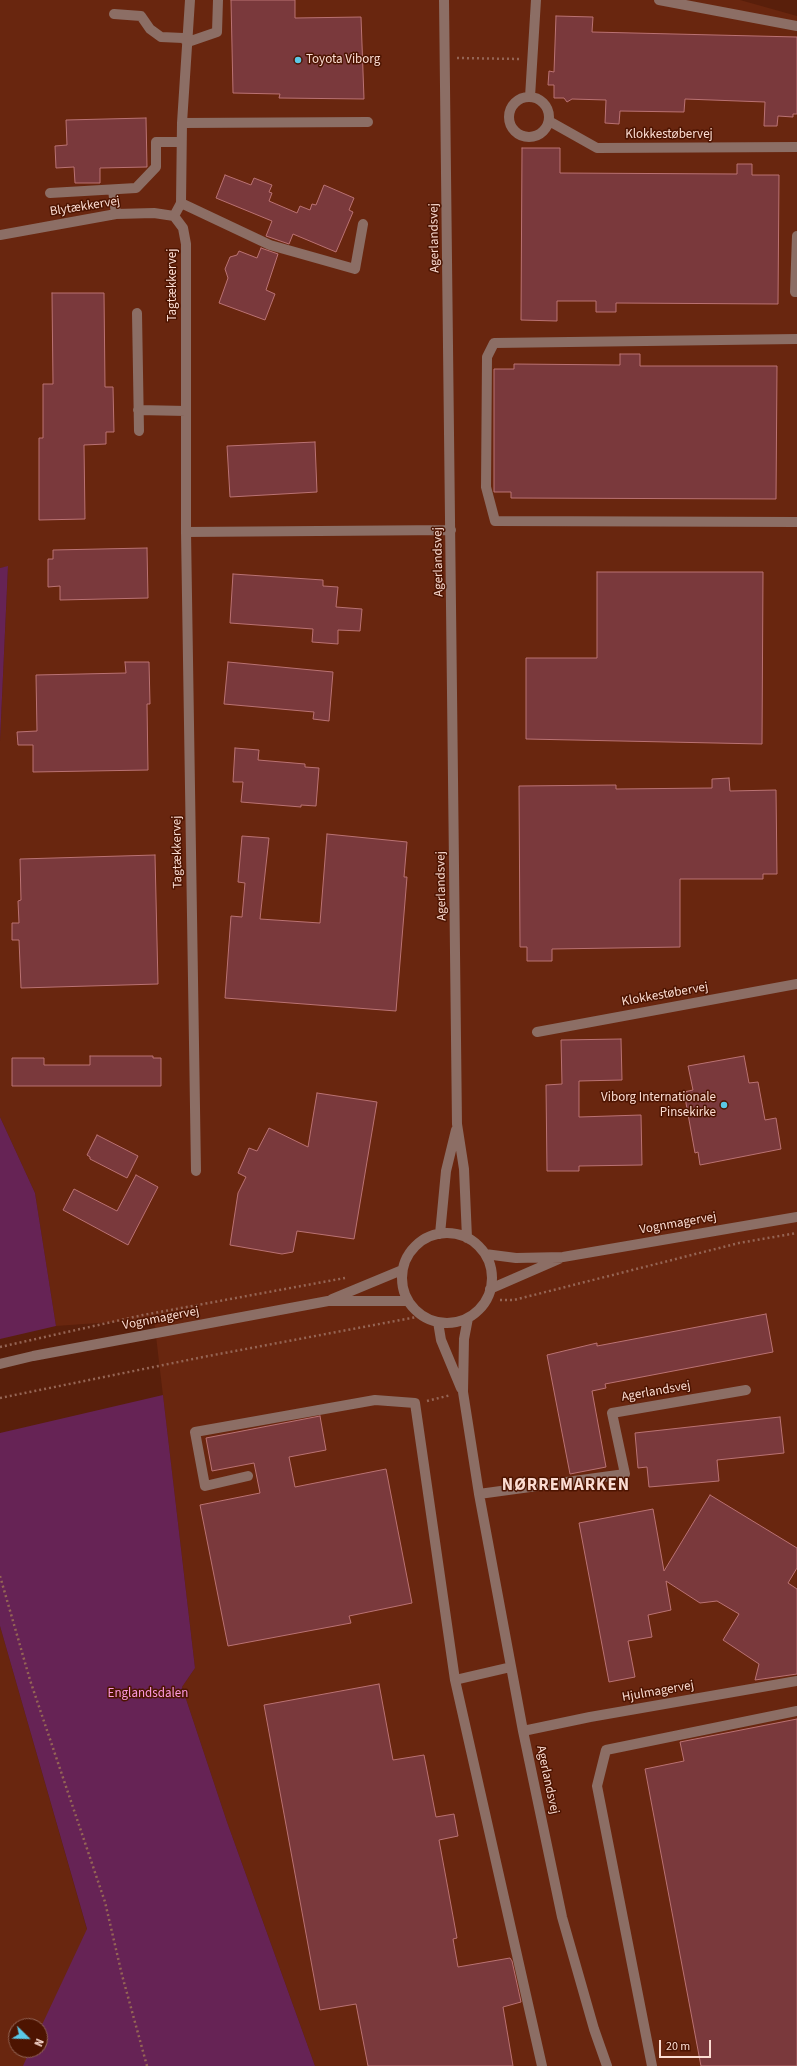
<!DOCTYPE html>
<html>
<head>
<meta charset="utf-8">
<style>
	body { margin:0 }
	#map { position:relative; width:797px; height:2066px; overflow:hidden; background:#591f0b; font-family:"Source Sans 3",sans-serif }
	canvas { display:block }
	.north { position:absolute; left:8px; top:2018px; width:40px; height:40px; box-sizing:border-box; background:#4d1401; border:1px solid #936455; border-radius:50%; rotate:113deg; font-size:11px; font-weight:700; line-height:16px; text-align:center; color:#fbdcd2 }
	.north::after { content:''; display:block; margin:auto; width:14px; height:18px; background:#5ac8e6; clip-path:polygon(50% 0,100% 100%,50% 72%,0 100%) }
	.scale { position:absolute; left:659px; top:2040px; width:52px; height:18px; box-sizing:border-box; border:2px solid #fbdcd2; border-top:0; padding-left:5px; font-size:12px; line-height:14px; white-space:nowrap; color:#fbdcd2; -webkit-text-stroke:3px #4d1401; paint-order:stroke }
</style>
</head>
<body>
<div id="map">
<canvas width="797" height="2066"></canvas>
<div class="north">N</div>
<div class="scale">20 m</div>
</div>
<script>
const g = document.querySelector('canvas').getContext('2d');
g.lineJoin = 'round';
function paint(path, color) { g.fillStyle = color; g.fill(path, 'evenodd'); }
const poly = rows => new Path2D(rows.map(r => 'M' + r).join(''));
function stroke(path, color, width, dash) { g.strokeStyle = color; g.lineWidth = width; g.lineCap = dash ? 'butt' : 'round'; g.setLineDash(dash || []); g.stroke(path); }
function drawText(font, color, halo, rows, align = 'center') {
  g.font = font + ' "Source Sans 3",sans-serif'; g.lineWidth = 3; g.setLineDash([]); g.textBaseline = 'middle'; g.strokeStyle = halo; g.fillStyle = color; for (const [text, x, y, turn = 0] of rows) {
    g.save(); g.translate(x, y); g.rotate((+turn || 0) * Math.PI / 180); g.textAlign = isNaN(turn) ? turn : align; if (halo) g.strokeText(text, 0, 0); g.fillText(text, 0, 0); g.restore();
  }
}
const built = poly([
	[0,0,740,0,797,16,797,2066,315,2066,227,1822,182,1687,195,1668,154,1319,56,1326,35,1193,0,1117,0,741,8,567,0,568],
	[0,1626,126,2066,0,2066],
	[16,2026,40,2026,40,2050,16,2050]
]);
const green = poly([
	[8,566,0,741,0,568],
	[0,1117,35,1193,56,1326,0,1339],
	[163,1395,195,1668,182,1687,227,1822,315,2066,23,2066,30,2050,40,2050,40,2029,87,1929,0,1626,0,1433]
]);
const building = poly([
	[231,0,295,0,295,18,361,17,364,99,279,98,280,94,233,93,231,0],
	[556,16,593,17,592,32,797,37,797,114,793,114,793,117,778,116,777,126,764,126,765,102,685,99,684,112,620,111,619,124,605,123,606,100,572,99,567,102,564,98,554,98,554,85,548,85,549,71,554,72,556,16],
	[146,118,147,167,100,168,100,183,75,183,74,167,56,168,55,146,67,145,66,120,146,118],
	[522,148,560,148,560,173,737,174,737,164,752,164,752,175,779,175,778,304,616,303,616,312,596,312,596,301,557,301,557,321,521,320,522,148],
	[225,175,251,185,254,178,272,185,269,192,272,193,269,201,297,213,300,206,310,210,312,204,316,205,324,185,354,198,349,210,353,212,336,252,293,234,289,244,266,236,272,221,216,198,225,175],
	[261,248,278,254,266,290,275,294,265,320,219,303,228,278,225,269,230,257,237,255,239,251,257,258,261,248],
	[52,293,104,293,105,387,113,387,114,432,106,432,106,444,84,445,85,519,39,520,39,438,43,438,43,384,53,384,52,293],
	[620,354,640,354,640,366,777,366,776,499,511,498,511,492,494,492,494,369,514,369,514,364,620,365,620,354],
	[315,442,317,492,230,497,227,446,315,442],
	[147,548,148,598,60,600,60,586,48,587,48,559,53,559,53,550,147,548],
	[597,572,763,572,762,744,526,739,526,658,597,658,597,572],
	[233,574,323,580,323,586,338,587,336,607,362,609,360,631,338,630,338,644,312,642,313,629,230,623,233,574],
	[125,662,149,662,150,704,147,704,148,770,33,772,33,745,18,745,17,732,37,731,36,675,126,673,125,662],
	[228,662,333,672,329,721,313,719,314,712,224,704,228,662],
	[235,748,259,750,258,760,305,764,305,767,319,768,316,806,301,805,301,807,241,802,243,782,233,782,235,748],
	[729,778,730,791,776,790,777,874,763,874,763,879,680,879,680,947,552,949,552,961,527,961,527,947,520,947,519,786,616,785,616,789,712,788,712,779,729,778],
	[327,834,407,842,404,877,407,877,396,1011,225,998,231,916,242,917,245,883,238,882,242,836,269,838,260,919,320,923,327,834],
	[155,855,158,984,21,988,19,940,12,940,12,923,19,923,18,901,21,900,20,859,155,855],
	[621,1039,622,1080,579,1081,579,1117,641,1115,642,1165,579,1166,579,1171,547,1171,546,1085,562,1084,561,1040,621,1039],
	[90,1056,153,1056,153,1058,161,1058,161,1086,12,1086,12,1058,44,1058,44,1065,90,1065,90,1056],
	[744,1056,749,1083,758,1082,765,1120,776,1118,781,1149,700,1165,698,1152,695,1153,684,1092,693,1090,688,1066,744,1056],
	[317,1093,377,1102,354,1239,297,1231,293,1252,282,1254,230,1245,238,1193,246,1177,238,1173,249,1148,257,1151,269,1128,308,1147,317,1093],
	[97,1135,138,1156,127,1178,90,1159,90,1157,87,1155,97,1135],
	[136,1175,158,1187,128,1245,63,1210,74,1189,117,1211,136,1175],
	[766,1314,773,1352,605,1384,606,1388,592,1391,606,1467,570,1474,547,1355,597,1343,597,1346,766,1314],
	[320,1416,326,1450,289,1457,295,1487,386,1469,412,1603,349,1616,351,1623,228,1646,200,1505,260,1493,254,1463,212,1471,206,1438,320,1416],
	[780,1417,784,1453,717,1460,719,1481,649,1487,647,1467,638,1468,635,1433,780,1417],
	[710,1495,797,1548,797,1568,788,1583,797,1589,797,1674,755,1680,759,1664,723,1640,739,1614,717,1601,700,1603,666,1581,671,1610,648,1615,652,1637,628,1641,635,1677,609,1682,579,1523,653,1509,664,1571,710,1495],
	[379,1684,393,1760,424,1755,436,1817,454,1814,458,1836,439,1840,457,1938,453,1939,458,1967,510,1958,512,1961,521,2002,503,2007,513,2066,368,2066,356,2004,320,2010,264,1705,379,1684],
	[797,1719,797,2066,701,2066,645,1769,684,1761,680,1742,797,1719]
]);
const path = poly([
	[457,58,520,59],
	[500,1300,514,1300,739,1243,797,1233],
	[0,1347,143,1315,345,1278],
	[0,1398,203,1357,422,1316],
	[427,1401,451,1395],
	[0,1576,30,1680,105,1902,122,1975,147,2066]
]);
const minor = poly([
	[190,0,182,123,181,203,174,216,183,228,186,244,186,532,196,1171],
	[444,0,457,1124,464,1169,467,1238],
	[659,0,797,26],
	[114,14,141,16,150,29,161,37,183,38,188,42],
	[188,42,217,32,218,0],
	[530,97,536,0],
	'509 117a20 20 0 1 1 40 0a20 20 0 1 1-40 0Z',
	[549,121,597,148,797,147],
	[182,123,368,122],
	[113,190,116,214],
	[50,193,136,188,156,167,156,142,181,142],
	[181,203,270,245,355,269,363,224],
	[0,235,116,214,154,213,174,216],
	[797,236,795,292,797,292],
	[137,313,139,431],
	[797,339,494,343,487,357,486,487,495,521,797,522],
	[138,410,186,411],
	[186,532,451,530],
	[537,1032,797,984],
	'402 1278a45 45 0 1 1 90 0a45 45 0 1 1-90 0Z',
	[440,1234,446,1171,456,1130],
	[485,1254,516,1258,563,1257,797,1217],
	[490,1289,559,1259],
	[332,1299,402,1270],
	[468,1318,464,1339,463,1392,479,1494,523,1731,562,1917,594,2029,607,2066],
	[438,1322,441,1340,461,1388],
	[0,1364,33,1356,328,1301,407,1301],
	[248,1476,205,1486,195,1432,375,1400,415,1403,455,1680,542,2066],
	[479,1494,625,1474,612,1413,746,1390],
	[455,1680,511,1667],
	[523,1731,590,1717,797,1681],
	[652,2066,597,1786,606,1750,797,1711]
]);
const markers = [
	[298,60,4,"#5ac8e6"],
	[724,1105,4,"#5ac8e6"]
];
const poiNames = [
	["Toyota Viborg",306,60],
	["Viborg Internationale",716,1098,"right"],
	["Pinsekirke",716,1113,"right"]
];
const streetNames = [
	["Klokkestøbervej",669,135],
	["Blytækkervej",85,207,-9],
	["Agerlandsvej",435,238,-91],
	["Tagtækkervej",173,285,-90],
	["Agerlandsvej",439,562,-91],
	["Tagtækkervej",178,852,-91],
	["Agerlandsvej",442,886,-91],
	["Klokkestøbervej",665,995,-10],
	["Vognmagervej",678,1224,-10],
	["Vognmagervej",161,1319,-11],
	["Agerlandsvej",656,1392,-10],
	["Hjulmagervej",658,1692,-10],
	["Agerlandsvej",547,1780,78]
];
const parkNames = [
	["Englandsdalen",148,1694]
];
const districtNames = [
	["NØRREMARKEN",566,1486]
];
paint(built, '#69260f');
paint(green, '#662355');
paint(building, '#7a393c');
stroke(building, '#ba7273', 1);
stroke(path, '#956555', 2.5, [2, 3]);
stroke(minor, '#8c6e65', 10);
for (const [x, y, r, color] of markers) { const dot = new Path2D(); dot.arc(x, y, r, 0, 2 * Math.PI); g.fillStyle = color; g.fill(dot); stroke(dot, '#4d1401', 1.5); }
drawText('13px', '#fbdcd2', '#4d1401', poiNames, 'left');
drawText('13px', '#fbdcd2', '#4d1401', streetNames);
drawText('13px', '#fe9ae0', '#4d1401', parkNames);
g.letterSpacing = '1px';
drawText('bold 17px', '#fbdcd2', '#4d1401', districtNames);
g.letterSpacing = '0px';
</script>
</body>
</html>
